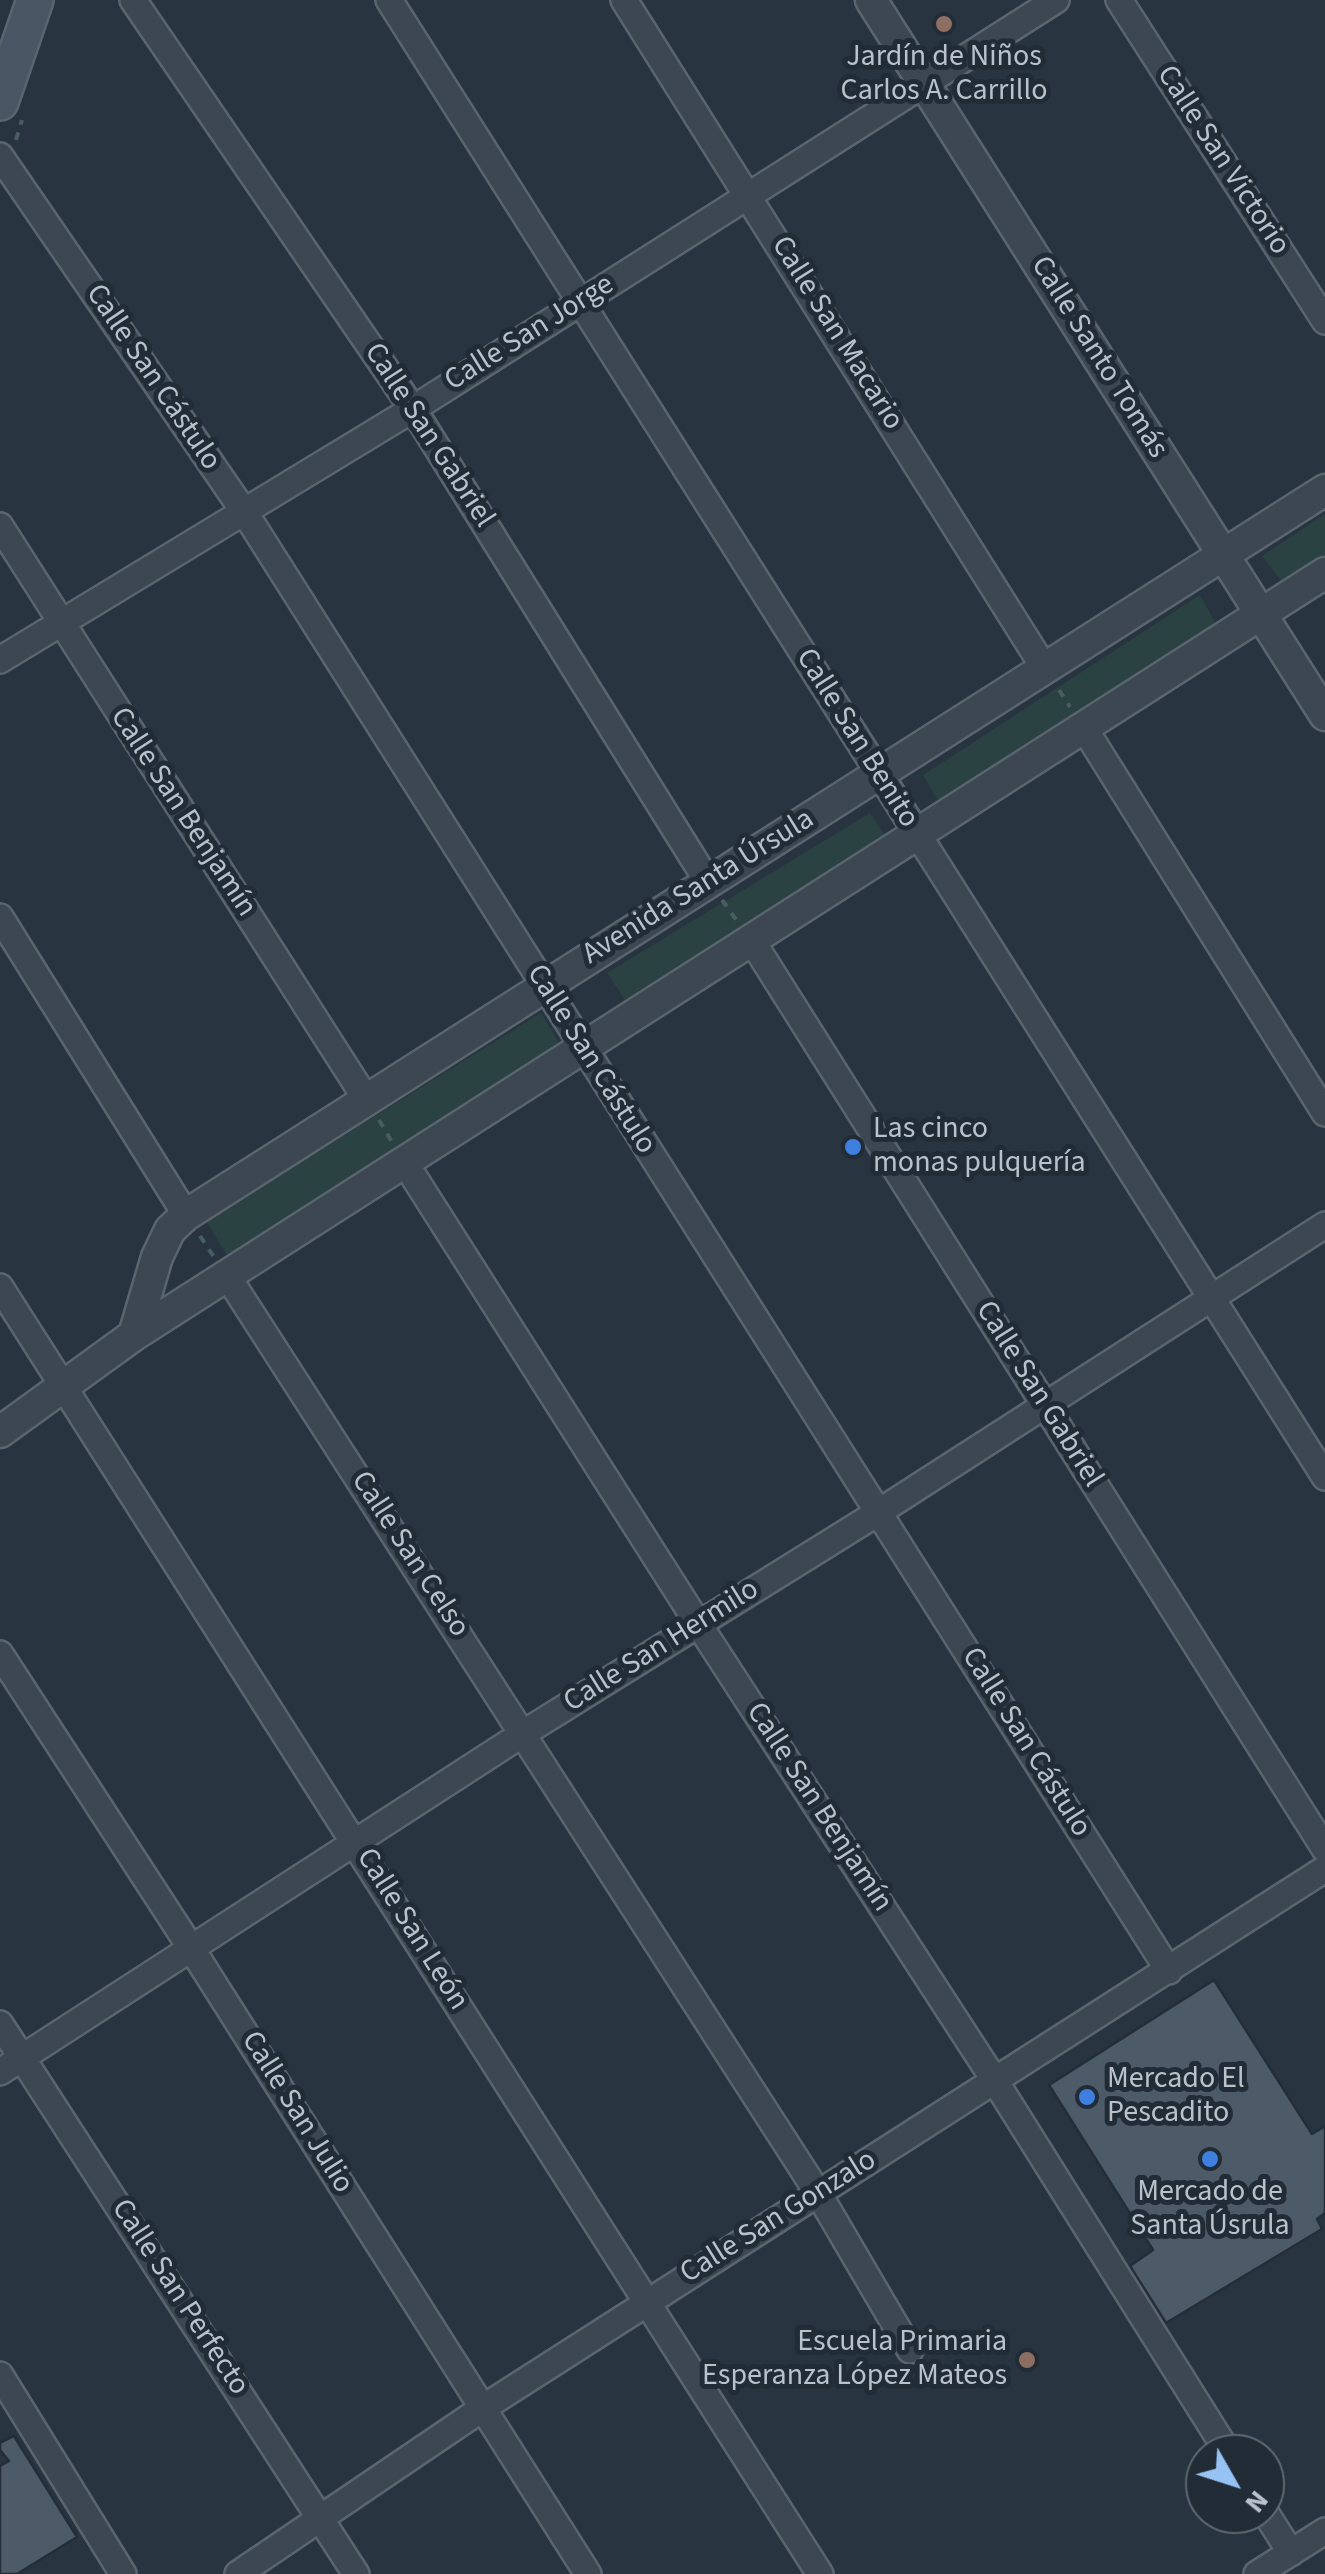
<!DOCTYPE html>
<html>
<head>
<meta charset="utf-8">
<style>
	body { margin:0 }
	#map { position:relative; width:1325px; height:2574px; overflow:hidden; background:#283541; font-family:"Source Sans 3",sans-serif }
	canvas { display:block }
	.north { position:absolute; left:1185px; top:2434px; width:100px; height:100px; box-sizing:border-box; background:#212c37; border:2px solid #5e6872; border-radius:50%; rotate:129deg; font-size:28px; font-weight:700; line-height:40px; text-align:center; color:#b9c2cb }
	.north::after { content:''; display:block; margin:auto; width:35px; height:45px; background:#96c3f4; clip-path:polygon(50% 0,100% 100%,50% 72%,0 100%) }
</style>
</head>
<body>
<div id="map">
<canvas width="1325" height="2574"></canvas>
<div class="north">N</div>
</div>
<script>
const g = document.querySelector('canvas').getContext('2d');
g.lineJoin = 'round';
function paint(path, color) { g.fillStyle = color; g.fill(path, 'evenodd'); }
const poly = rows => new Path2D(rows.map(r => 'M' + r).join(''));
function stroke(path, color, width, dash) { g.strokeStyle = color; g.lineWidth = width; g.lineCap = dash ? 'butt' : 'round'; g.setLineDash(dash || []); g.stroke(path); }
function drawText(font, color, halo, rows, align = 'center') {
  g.font = font + ' "Source Sans 3",sans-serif'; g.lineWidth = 10; g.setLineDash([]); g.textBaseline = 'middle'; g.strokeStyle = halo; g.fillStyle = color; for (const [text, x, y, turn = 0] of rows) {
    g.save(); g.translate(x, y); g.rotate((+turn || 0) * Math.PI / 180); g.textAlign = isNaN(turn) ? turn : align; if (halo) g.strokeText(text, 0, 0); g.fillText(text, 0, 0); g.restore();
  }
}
const green = poly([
	[1325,514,1325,555,1282,582,1262,556],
	[1200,595,1217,625,940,804,923,775],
	[870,813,888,840,627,1003,607,973],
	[541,1013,560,1044,227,1255,206,1221]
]);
const building = poly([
	[1214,1980,1312,2134,1325,2126,1325,2213,1317,2219,1322,2229,1166,2323,1130,2266,1153,2250,1049,2085,1214,1980],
	[14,2436,77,2537,17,2574,0,2574,0,2466,9,2461,0,2450,0,2443,14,2436]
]);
const path = poly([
	[16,140,22,120],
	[1059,690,1070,707],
	[722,900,737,921],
	[379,1120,392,1142],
	[200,1236,214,1257]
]);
const minor = poly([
	[133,0,413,409,708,882],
	[389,0,1325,1477],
	[624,0,1045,669],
	[1119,0,1325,321],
	[0,156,245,513,1169,1971],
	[0,526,366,1099],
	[0,660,413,409,1056,0],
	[1084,728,1325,1113],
	[0,917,186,1215],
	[752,941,1325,1849],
	[405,1163,699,1625,995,2081,1229,2454],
	[228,1277,818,2193,910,2350],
	[0,1287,820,2574],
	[0,1654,191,1948,588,2574],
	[0,2024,356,2574],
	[0,2072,524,1733,879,1512,1325,1225],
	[0,2375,123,2574],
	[1265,2512,1291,2553],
	[238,2574,483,2408,1325,1869],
	[1257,2574,1325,2531]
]);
const tertiary = poly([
	[871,0,1325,715],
	[134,1335,157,1257,170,1230,186,1215,1325,490],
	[0,1432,134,1335,1325,573]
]);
const secondary = poly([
	[0,102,35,0]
]);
const markers = [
	[944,24,10,"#8d6e63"],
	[853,1147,10,"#3f7fe0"],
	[1087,2097,10,"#3f7fe0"],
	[1210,2159,10,"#3f7fe0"],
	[1027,2360,10,"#8d6e63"]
];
const poiNames = [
	["Jardín de Niños",944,58],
	["Carlos A. Carrillo",944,92],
	["Las cinco",873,1130,"left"],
	["monas pulquería",873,1164,"left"],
	["Mercado El",1107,2080,"left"],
	["Pescadito",1107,2114,"left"],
	["Mercado de",1210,2193],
	["Santa Úsrula",1210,2227],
	["Escuela Primaria",1007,2343,"right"],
	["Esperanza López Mateos",1007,2377,"right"]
];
const streetNames = [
	["Calle San Victorio",1222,161,57],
	["Calle San Jorge",530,334,-32],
	["Calle San Macario",836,334,58],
	["Calle Santo Tomás",1098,358,58],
	["Calle San Cástulo",152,378,56],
	["Calle San Gabriel",428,436,57],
	["Calle San Benito",856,739,58],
	["Calle San Benjamín",182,813,57],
	["Avenida Santa Úrsula",699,888,-32],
	["Calle San Cástulo",590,1060,58],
	["Calle San Gabriel",1038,1395,58],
	["Calle San Celso",409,1555,57],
	["Calle San Hermilo",662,1647,-32],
	["Calle San Cástulo",1025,1743,58],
	["Calle San Benjamín",818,1808,57],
	["Calle San León",411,1930,58],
	["Calle San Julio",296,2113,58],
	["Calle San Gonzalo",779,2218,-32],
	["Calle San Perfecto",179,2298,57]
];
paint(green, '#2a4242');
paint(building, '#4c5b67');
stroke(building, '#232e39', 2.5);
stroke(minor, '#5a656f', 30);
stroke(tertiary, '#5a656f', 35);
stroke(secondary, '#5a656f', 40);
stroke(path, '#485e5f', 4, [8, 8]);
stroke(minor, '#3c4751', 25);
stroke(tertiary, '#3c4751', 30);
stroke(secondary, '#4a5664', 35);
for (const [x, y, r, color] of markers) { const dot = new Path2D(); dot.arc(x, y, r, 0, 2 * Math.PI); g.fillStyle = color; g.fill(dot); stroke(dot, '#212c37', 4); }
drawText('30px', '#b9c2cb', '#212c37', poiNames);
drawText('30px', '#b9c2cb', '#212c37', streetNames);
</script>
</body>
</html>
